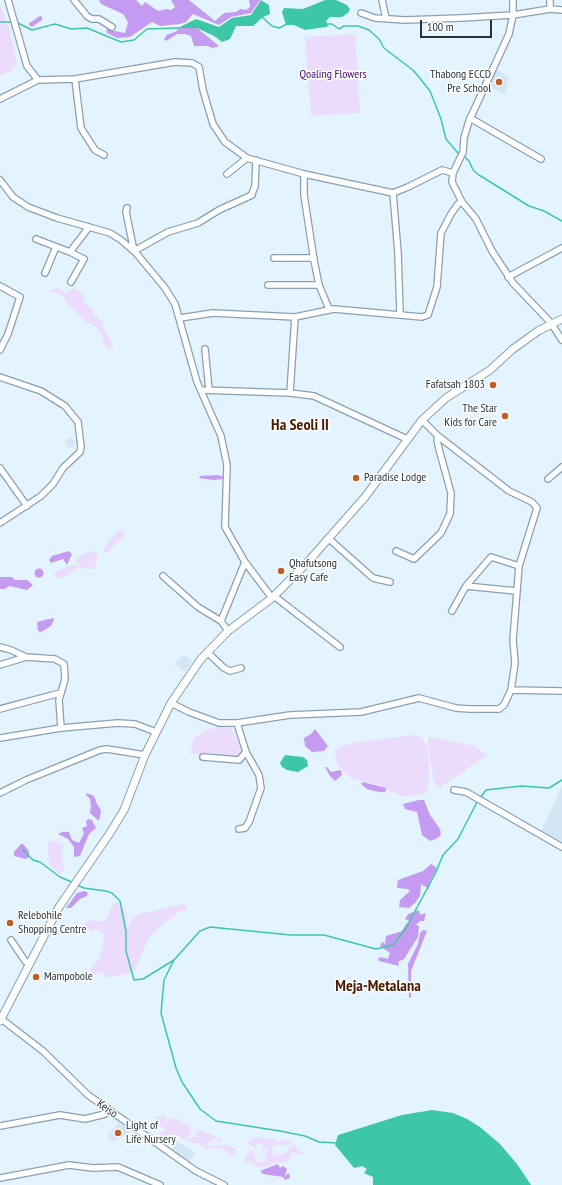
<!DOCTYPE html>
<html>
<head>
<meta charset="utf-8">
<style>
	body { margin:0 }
	#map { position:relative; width:562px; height:1185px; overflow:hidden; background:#e4f4ff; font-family:"PT Sans Narrow",sans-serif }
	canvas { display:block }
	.scale { position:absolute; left:420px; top:20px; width:72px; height:18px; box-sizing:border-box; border:2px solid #29333a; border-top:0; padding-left:5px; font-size:12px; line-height:14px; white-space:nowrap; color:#29333a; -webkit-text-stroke:3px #fff; paint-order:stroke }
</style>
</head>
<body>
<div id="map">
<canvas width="562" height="1185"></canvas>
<div class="scale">100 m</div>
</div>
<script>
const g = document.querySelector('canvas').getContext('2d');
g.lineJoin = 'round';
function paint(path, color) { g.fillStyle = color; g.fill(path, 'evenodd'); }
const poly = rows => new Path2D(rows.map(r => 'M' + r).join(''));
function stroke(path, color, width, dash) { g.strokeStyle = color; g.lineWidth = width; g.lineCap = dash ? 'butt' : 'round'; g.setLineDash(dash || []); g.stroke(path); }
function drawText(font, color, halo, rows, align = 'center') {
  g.font = font + ' "PT Sans Narrow",sans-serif'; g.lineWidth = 3; g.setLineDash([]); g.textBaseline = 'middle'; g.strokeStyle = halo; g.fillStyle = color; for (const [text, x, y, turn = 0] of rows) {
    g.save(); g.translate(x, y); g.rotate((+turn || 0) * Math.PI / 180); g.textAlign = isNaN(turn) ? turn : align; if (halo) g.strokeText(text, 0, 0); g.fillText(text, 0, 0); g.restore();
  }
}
const built = poly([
	[496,69,509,77,505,95,487,86],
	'65 443a5 5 0 1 1 10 0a5 5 0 1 1-10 0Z',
	[184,654,193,661,184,672,174,663],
	[562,786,562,851,538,838],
	[119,1123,131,1131,113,1142,107,1136],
	[177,1141,196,1153,189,1162,172,1149]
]);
const green = poly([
	[0,5,9,27,17,63,11,71,0,76],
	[355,34,360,113,311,116,305,37],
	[57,288,63,290,66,294,74,288,82,293,85,304,94,310,93,315,104,322,102,326,111,341,113,348,108,349,104,344,101,334,95,326,84,321,75,310,69,306,61,294,52,292,51,290],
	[120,530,124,530,123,537,105,554,103,551,108,541],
	[88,552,93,552,98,554,95,567,92,569,80,567,75,559],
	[72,565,76,565,78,568,68,576,59,578,55,577,54,574,57,571],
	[220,726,231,728,240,746,241,753,236,757,229,758,190,753,194,738,205,731],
	[414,735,422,737,427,748,429,762,428,790,421,795,401,796,380,786,353,779,346,775,337,762,334,750,350,743],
	[431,737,474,746,487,755,439,788,435,785,428,748,428,738],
	[52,840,63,845,62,858,65,869,60,874,49,864,47,843],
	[118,902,123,906,127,917,126,926,129,927,132,918,139,914,183,904,187,905,187,910,179,912,164,923,149,937,135,970,111,978,105,976,104,971,92,975,90,969,100,958,104,936,103,933,96,929,92,931,85,926,84,923,89,920,98,922,106,920,111,908,115,903],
	[166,1116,167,1121,172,1118,188,1124,191,1128,187,1140,196,1136,196,1130,203,1131,222,1139,219,1142,214,1138,206,1146,226,1145,236,1149,236,1153,232,1157,223,1149,213,1147,206,1149,200,1143,192,1143,173,1134,168,1140,165,1135,159,1135,159,1132,164,1132,165,1128,155,1125,154,1122,156,1117],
	[254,1137,262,1137,264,1140,270,1138,278,1142,290,1139,293,1142,284,1145,276,1145,272,1148,273,1156,286,1153,291,1146,295,1145,299,1150,304,1152,301,1155,291,1153,289,1162,272,1163,270,1166,258,1167,250,1161,244,1162,246,1154,253,1150,257,1163,263,1162,266,1157,268,1145,262,1154,263,1144,255,1144,257,1149,247,1143]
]);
const forest = poly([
	[99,0,136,0,142,6,145,2,158,11,167,9,171,10,175,7,171,0,189,0,215,21,224,13,236,12,240,9,246,10,250,7,249,0,260,0,251,13,231,17,219,25,193,14,186,22,180,24,160,26,152,22,130,37,117,38,107,33,106,29,125,33,128,22,123,14,101,4],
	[40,16,42,17,42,20,39,22,32,27,28,24],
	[178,28,197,28,219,46,213,48,207,46,194,46,191,36,185,34,177,34,166,41,164,39,167,35,177,31],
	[216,475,222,476,224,479,213,480,199,478,200,476],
	[69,551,72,554,67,565,63,559,51,563,49,560,52,556],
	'34.5 573a4.5 4.5 0 1 1 9 0a4.5 4.5 0 1 1-9 0Z',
	[0,577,12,577,15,580,27,580,33,585,27,590,9,586,5,589,0,589],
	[53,618,54,620,51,626,41,632,38,631,37,622],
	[315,729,328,746,324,751,312,752,305,746,304,738,311,734],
	[325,767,327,767,331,772,341,770,342,775,335,781,330,776],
	[363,782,386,788,386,790,385,792,379,792,367,789,361,784],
	[87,793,94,796,97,804,101,810,99,821,90,813,91,806,90,799,86,795],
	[419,800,424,800,430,815,440,829,441,835,436,839,430,841,422,835,417,812,405,809,403,804],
	[88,819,92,820,96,828,89,834,80,856,74,857,74,847,72,844,68,839,58,834,62,832,69,832,72,840,79,843,84,833,82,828,87,826,86,821],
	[21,844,23,844,29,851,29,857,26,859,14,856,14,852],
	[431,864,436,867,436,871,430,881,429,889,421,884,420,896,415,903,409,908,399,907,400,900,410,891,408,889,397,888,398,880,423,871],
	[85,891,88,893,87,896,80,899,71,908,66,908,77,893],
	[419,910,420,915,426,913,424,921,420,921,416,925,419,926,418,937,404,959,398,962,399,966,379,961,378,959,380,957,388,959,390,953,380,946,382,942,385,944,386,936,402,931,406,924,410,921,405,919,408,914],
	[423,930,427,931,411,971,411,997,409,998,408,964,418,944,420,933],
	[278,1164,280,1168,283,1166,287,1169,285,1176,289,1173,290,1178,285,1180,283,1177,263,1174,260,1171]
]);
const water = poly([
	[261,0,269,5,270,14,263,17,253,26,236,26,230,39,222,42,214,36,197,28,178,28,196,19,219,27,232,18,251,15],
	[325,0,336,0,347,5,350,9,348,13,342,17,330,17,326,21,328,26,326,27,305,30,294,25,286,25,282,12,284,8,303,9],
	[285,755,303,757,307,760,308,766,298,772,287,770,282,767,280,763],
	[432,1110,453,1113,467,1119,480,1127,500,1144,517,1164,531,1185,373,1185,373,1177,364,1173,367,1169,362,1166,354,1168,335,1145,338,1135,402,1115]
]);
const stream = poly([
	[262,17,272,26,279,28,287,24],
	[0,22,12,22],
	[16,22,32,30,55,24,71,29,87,28,121,42,134,40,147,29,178,28],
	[326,24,332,24,339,29,344,26,358,26,369,30,379,39,384,48,414,71,430,91,441,119,446,139,458,153],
	[464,156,469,161,473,170,479,175,529,206,544,211,562,221],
	[480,798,486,790,521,786,549,788,562,780],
	[23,850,33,860,40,862,60,877,74,883],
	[77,885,84,888,106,891,112,893,120,901,126,932,126,951,134,980,143,979,174,960,200,931,210,927,291,935,324,935,376,949,393,945,406,928,435,874,443,855,458,839,477,802],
	[174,960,164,980,161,1013,176,1068,182,1082,200,1109,216,1121,280,1131,305,1136,319,1142,337,1143]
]);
const minor = poly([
	[8,0,27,66,38,80],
	[74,0,87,16,92,19,99,19,112,27],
	[382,0,386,18],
	[513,0,513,15,509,34,469,121,464,138,463,152,453,173,452,182,462,202,476,219,492,251,513,283,551,323,562,340],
	[550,9,550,0],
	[361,13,375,18,405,20,461,18,513,15,550,9,562,10],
	[75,79,81,128,95,150,104,155],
	[0,99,38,80,75,79,175,62,192,63,199,67,203,90,213,124,225,142,247,158,304,174,393,193,408,187,442,170,453,173],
	[470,118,541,159],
	[227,174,247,158],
	[304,174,304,195,314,260,319,285,329,309],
	[0,180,13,197,28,207,57,218,110,233,121,240,136,253,165,288,175,304,197,382,221,436,227,465,225,527,245,562,221,621,228,631],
	[393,193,398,253,400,313],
	[252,194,255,186,256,160],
	[127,208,126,212,134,251,168,232,198,223,219,210,252,195],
	[36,239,70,252,89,227],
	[70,252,84,259,71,282],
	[274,258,314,258],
	[45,273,56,247],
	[508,277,562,248],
	[268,285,319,285],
	[0,286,20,297,8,334,0,350],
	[180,318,213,313,295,317,334,309,422,317,428,315,437,287,441,233,451,214,458,204,462,202],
	[205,349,209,390],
	[0,377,41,391,65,406,78,422,81,447,80,452,63,468,53,484,41,496,0,523],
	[202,390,290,393,314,396,407,439],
	[290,393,295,317],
	[0,468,27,506],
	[548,479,562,467],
	[328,538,373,578,390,582],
	[396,551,414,559,441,533,450,514,451,493,439,449,437,440,438,436],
	[245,562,272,598],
	[163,576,198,607,221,621],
	[466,586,491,557,519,566],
	[274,596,340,647],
	[452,611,466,586,516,591],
	[0,647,11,650,26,657,55,659,64,664,65,679,59,700,61,728],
	[207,652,224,668,230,671,241,668],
	[0,665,26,657],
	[511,690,562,691],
	[171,703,189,712,219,723,237,723,290,715,361,712,419,698,456,708,469,709,499,709,504,705,511,690,515,663,513,640,519,566,537,508,532,502,509,491,438,436,422,420],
	[0,709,60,693],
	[237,723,246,752,259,775,261,788,249,822,245,828,239,829],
	[0,738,61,728,118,723,135,724,156,732],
	[203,757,239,760,246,752],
	[454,790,466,792,562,847],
	[0,793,26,780,100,750,107,749,145,755],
	[11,940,25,961,29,964],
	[0,1018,43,1051,88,1095,196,1171,224,1185],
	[0,1126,60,1115,85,1119,105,1114,108,1110],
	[0,1178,69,1165,93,1168,118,1167,160,1185]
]);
const major = poly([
	[0,1021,59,907,110,833,124,810,145,755,171,703,201,659,228,631,272,598,306,564,365,497,422,420,446,398,490,370,513,349,538,331,562,319]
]);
const markers = [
	[499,82,4,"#c15d28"],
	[493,385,4,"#c15d28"],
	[505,416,4,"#c15d28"],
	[356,478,4,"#c15d28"],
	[281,571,4,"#c15d28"],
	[10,923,4,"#c15d28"],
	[36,977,4,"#c15d28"],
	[118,1133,4,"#c15d28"]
];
const parkNames = [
	["Qoaling Flowers",333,75]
];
const poiNames = [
	["Thabong ECCD",491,75,"right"],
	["Pre School",491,89,"right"],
	["Fafatsah 1803",485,385,"right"],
	["The Star",497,409,"right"],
	["Kids for Care",497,423,"right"],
	["Paradise Lodge",364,478],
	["Qhafutsong",289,564],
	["Easy Cafe",289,578],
	["Relebohile",18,916],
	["Shopping Centre",18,930],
	["Mampobole",44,977],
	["Light of",126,1126],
	["Life Nursery",126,1140]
];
const streetNames = [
	["Keiso",107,1109,35]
];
const districtNames = [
	["Ha Seoli II",300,425],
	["Meja-Metalana",378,986]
];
paint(built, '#d3e6f4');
paint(green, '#ebdcfd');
paint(forest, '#c49bf0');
paint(water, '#3ec7a7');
stroke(stream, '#3ec7a7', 1.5);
stroke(minor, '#88a0b1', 8);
stroke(major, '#88a0b1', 9);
stroke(minor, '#fff', 5.5);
stroke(major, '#fff', 7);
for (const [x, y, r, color] of markers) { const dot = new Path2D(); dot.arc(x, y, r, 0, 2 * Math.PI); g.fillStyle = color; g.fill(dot); stroke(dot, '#fff', 1.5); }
drawText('12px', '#47086f', '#fff', parkNames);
drawText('12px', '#29333a', '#fff', poiNames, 'left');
drawText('12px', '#29333a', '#fff', streetNames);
drawText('bold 16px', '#4b1c03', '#fff', districtNames);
</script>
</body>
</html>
